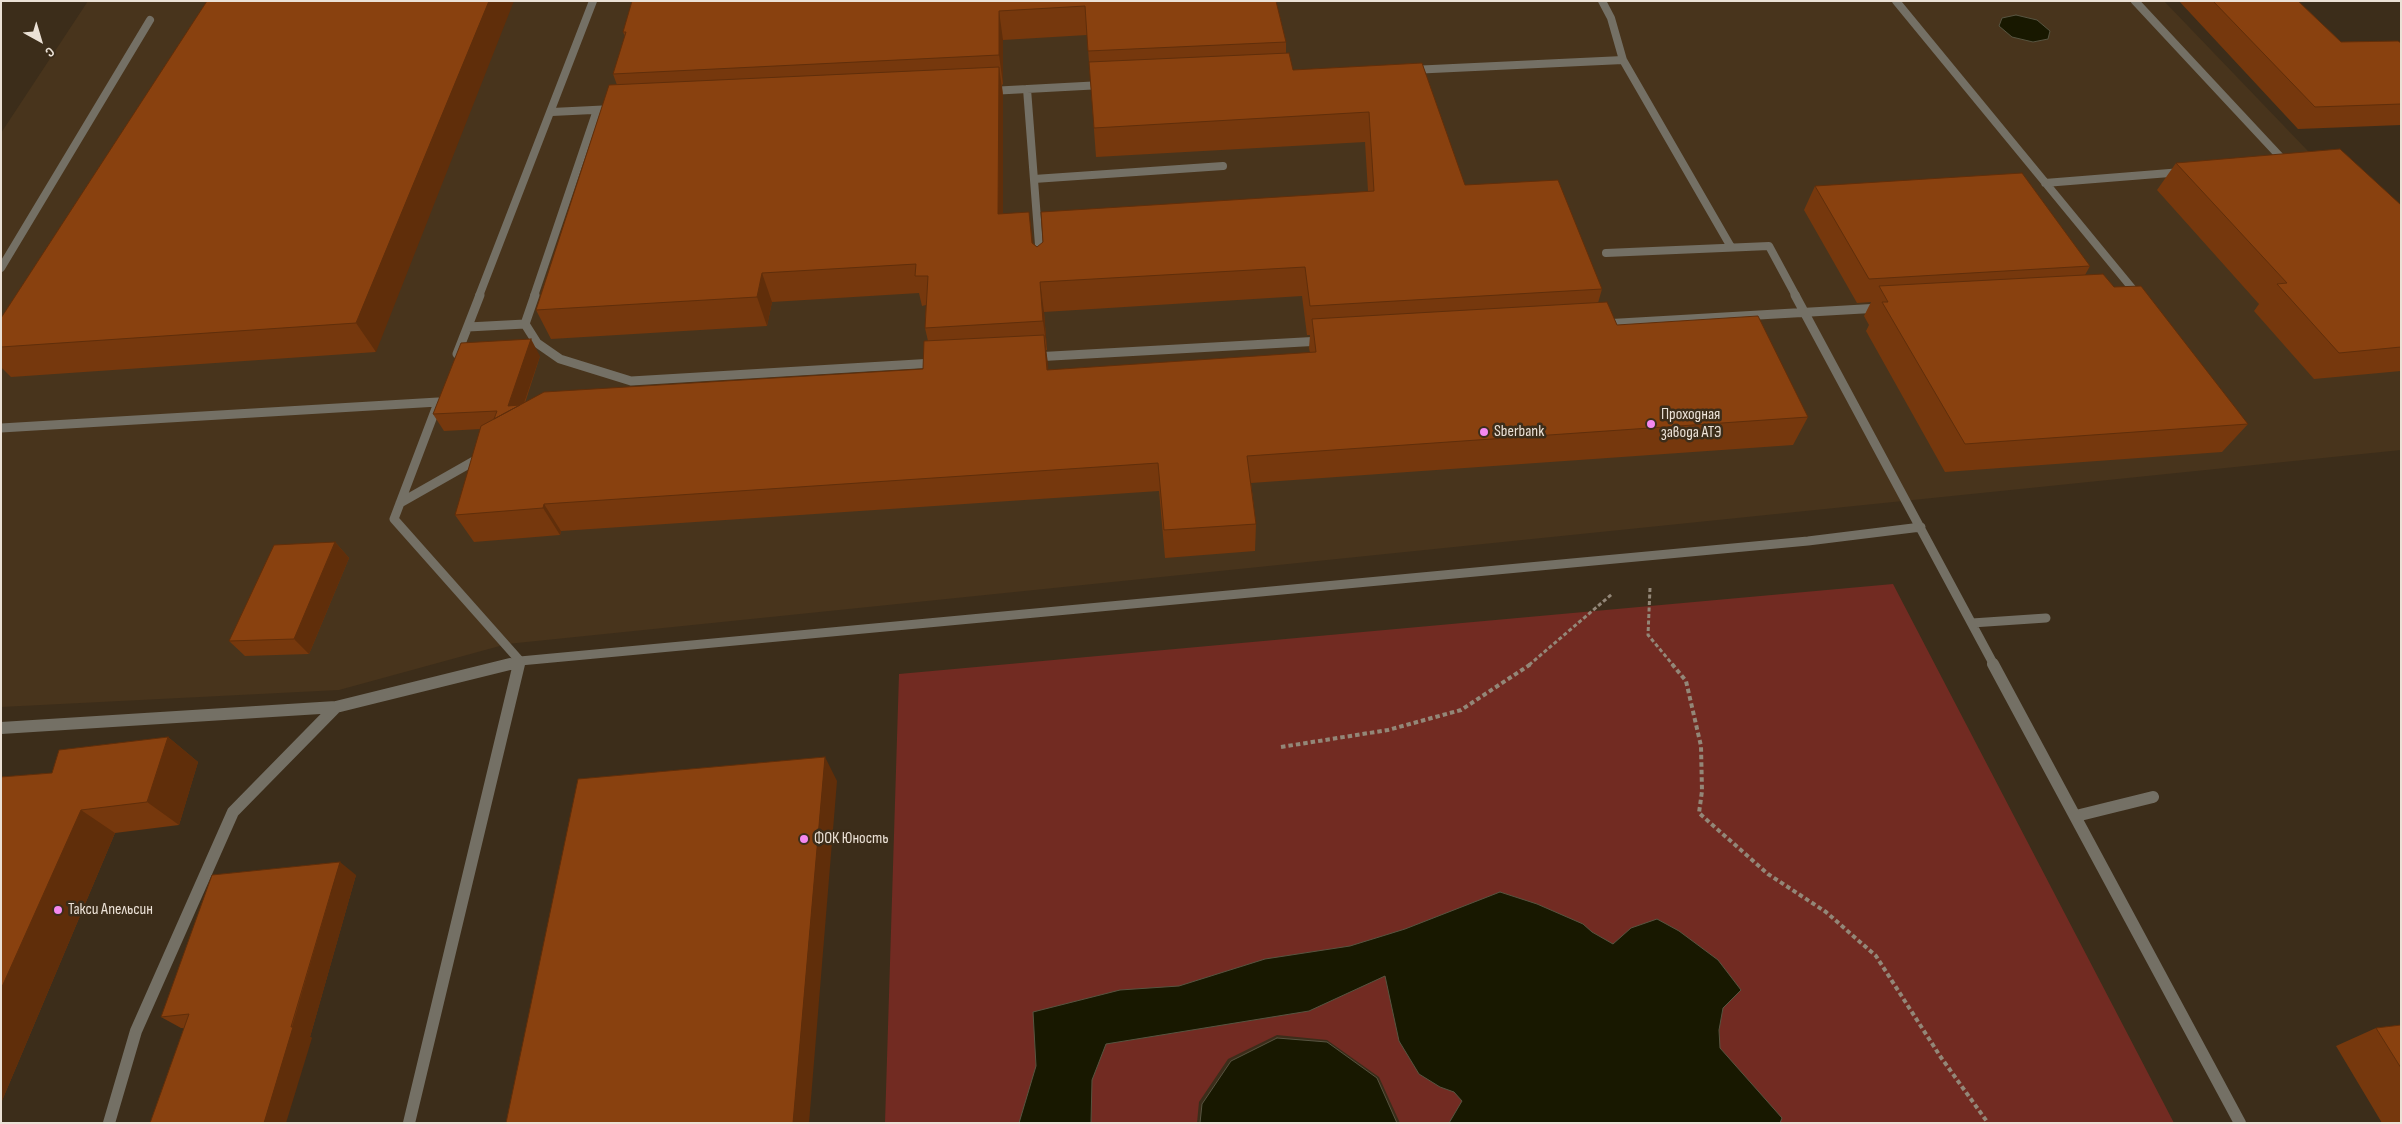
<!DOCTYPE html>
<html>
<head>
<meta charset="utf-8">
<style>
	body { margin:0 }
	#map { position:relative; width:2402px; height:1124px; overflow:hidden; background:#3c2d1a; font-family:"Sofia Sans Condensed",sans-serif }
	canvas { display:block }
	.frame { position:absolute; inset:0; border:2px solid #ebe1d6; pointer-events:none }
	.north { position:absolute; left:15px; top:15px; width:50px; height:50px; -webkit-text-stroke:4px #3c2d1a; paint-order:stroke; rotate:141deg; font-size:14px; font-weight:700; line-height:20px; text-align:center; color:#ebe1d6 }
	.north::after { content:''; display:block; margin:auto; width:18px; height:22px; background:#ebe1d6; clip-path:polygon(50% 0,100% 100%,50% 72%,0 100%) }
</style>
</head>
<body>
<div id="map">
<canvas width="2402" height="1124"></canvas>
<div class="frame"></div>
<div class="north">С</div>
</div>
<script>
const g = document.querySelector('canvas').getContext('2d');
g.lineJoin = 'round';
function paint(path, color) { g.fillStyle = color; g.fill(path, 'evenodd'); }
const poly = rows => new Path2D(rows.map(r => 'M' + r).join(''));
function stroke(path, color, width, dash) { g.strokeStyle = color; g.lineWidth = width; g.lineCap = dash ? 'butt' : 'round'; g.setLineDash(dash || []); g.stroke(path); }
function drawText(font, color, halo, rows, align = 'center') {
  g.font = font + ' "Sofia Sans Condensed",sans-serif'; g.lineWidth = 5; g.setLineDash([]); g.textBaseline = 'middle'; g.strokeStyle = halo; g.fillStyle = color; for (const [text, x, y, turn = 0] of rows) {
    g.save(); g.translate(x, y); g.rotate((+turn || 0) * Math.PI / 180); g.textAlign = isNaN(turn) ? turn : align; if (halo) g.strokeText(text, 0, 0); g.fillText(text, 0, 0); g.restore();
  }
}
const built = poly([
	[88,1,2164,1,2401,248,2401,450,507,644,339,690,1,707,1,133]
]);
const green = poly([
	[1893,584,2174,1123,1400,1123,1379,1077,1327,1040,1277,1035,1228,1059,1199,1102,1197,1123,885,1123,899,674]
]);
const water = poly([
	[2016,15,2037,20,2050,31,2048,39,2033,42,2012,37,1999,26,2002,18,2016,15],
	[1500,892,1537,904,1583,924,1592,932,1613,944,1631,928,1657,919,1679,931,1718,960,1741,990,1723,1008,1719,1030,1720,1048,1782,1118,1780,1123,1449,1123,1462,1101,1454,1092,1440,1087,1419,1074,1399,1041,1385,976,1309,1011,1106,1044,1092,1080,1091,1123,1019,1123,1036,1066,1033,1012,1120,990,1179,986,1265,959,1350,946,1405,929,1500,892],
	[1277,1038,1327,1042,1377,1078,1397,1123,1200,1123,1202,1104,1231,1061,1277,1038]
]);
const pathFar1 = poly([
	[1650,588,1648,635,1673,665],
	[1529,665,1612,594]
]);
const path = poly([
	[1672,664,1686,681,1701,746,1702,791,1699,813,1768,874,1826,912,1876,956,1940,1056,1988,1123],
	[1281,747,1388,730,1461,710,1531,664]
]);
const laneFar2 = poly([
	[1602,1,1611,18,1623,60,1731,247],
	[1896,1,2136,293],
	[2135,1,2286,163],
	[1411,70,1623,60],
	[1027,89,1040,258],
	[990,91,1102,85],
	[552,112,613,109],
	[1034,179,1223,166],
	[2045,183,2182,172],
	[1606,253,1769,246,1796,296],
	[1,268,150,20],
	[479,296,593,1],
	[534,296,597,110]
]);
const laneFar1 = poly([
	[1795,295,1994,665],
	[525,324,537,343,560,359,631,381,934,363],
	[1603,324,1880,308],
	[468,327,525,324,535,295],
	[457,354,480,295],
	[1034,357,1321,341],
	[438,403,394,519,520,661,1808,541,1921,527],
	[1,428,438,402],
	[400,503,481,457],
	[1972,623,2046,618],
	[505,665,520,661,519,665]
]);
const lane = poly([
	[1993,664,2240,1123],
	[1,728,336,707],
	[2076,816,2153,797],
	[109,1123,136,1031,233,812,336,707,510,664],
	[409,1123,519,664]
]);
const wall = poly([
	[207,1,376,352,11,377,1,367,1,318],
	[632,1,1276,1,1286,42,1286,53,1293,70,1422,63,1465,185,1602,289,1598,303,1617,325,1808,417,1793,445,1251,483,1256,524,1255,551,1165,558,1159,491,561,531,560,535,474,542,455,515,481,429,444,431,433,414,540,356,525,403,923,369,928,341,925,328,926,305,922,306,919,293,772,302,767,326,551,339,536,310,617,85,613,74,625,36,623,32],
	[1087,35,1096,157,1365,142,1368,191,1037,247,1003,214,1003,96,1002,85,1003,84,1003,40],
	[1302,296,1307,335,1310,335,1309,348,1310,353,1048,370,1046,350,1047,350,1044,312],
	[2179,1,2298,1,2341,42,2401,43,2401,125,2298,129],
	[2176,163,2401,205,2401,371,2314,379,2254,311,2259,304,2157,190],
	[1815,186,2090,266,2085,275,2114,287,2248,424,2222,452,1945,472,1866,331,1869,325,1864,316,1871,302,1857,303,1804,210],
	[335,542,349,558,309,654,245,656,229,641],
	[168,737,198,762,179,825,115,833,1,1103,1,777,52,773],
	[356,875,310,1037,312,1038,181,1028,161,1017],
	[2401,1025,2401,1123,2382,1123,2336,1046,2376,1028]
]);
const shadedWall = poly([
	[489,1,514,1,376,352,356,323],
	[999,11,1003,40,1003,84,999,55],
	[999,67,1003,96,1003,243,998,214],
	[1029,212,1033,242,1035,272,1032,243],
	[762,273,772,302,767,326,757,297],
	[1040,282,1044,312,1047,350,1043,321],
	[1044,335,1048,363,1050,399,1047,370],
	[531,339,540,356,522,409,508,406],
	[544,504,561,531,560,535,543,508],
	[335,542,349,558,309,654,294,639],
	[168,737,198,762,179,825,147,802],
	[825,757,837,781,809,1123,793,1123],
	[81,810,115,833,1,1103,1,989],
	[340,862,356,875,310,1037,312,1038,286,1123,264,1123]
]);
const building = poly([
	[207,1,489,1,356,323,1,347,1,318,207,1],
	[632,1,1276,1,1286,42,1088,51,1085,6,999,11,999,55,613,74,626,32,623,32,632,1],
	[2213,1,2298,1,2341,42,2398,41,2401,43,2401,104,2315,107,2213,1],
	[1289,53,1293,70,1422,63,1465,185,1558,180,1602,289,1310,306,1305,267,1040,282,1043,321,925,328,928,276,915,276,916,264,762,273,757,297,536,310,609,85,999,67,998,214,1029,212,1032,243,1037,247,1043,242,1041,212,1374,191,1369,112,1094,128,1089,62,1289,53],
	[2340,149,2401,205,2401,347,2339,353,2277,284,2287,283,2176,163,2340,149],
	[2022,173,2090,266,1869,279,1815,186,2022,173],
	[2103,274,2114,287,2141,286,2248,424,1965,444,1882,302,1888,302,1879,286,2103,274],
	[1607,302,1617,325,1758,316,1808,417,1247,456,1256,524,1164,530,1158,463,544,504,543,508,455,515,481,426,544,392,923,369,924,341,1044,335,1047,370,1316,352,1312,319,1607,302],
	[531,339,508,406,520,405,494,419,497,411,433,414,461,343,531,339],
	[335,542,294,639,229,641,274,545,335,542],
	[168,737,147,802,81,810,1,989,1,777,52,773,59,750,168,737],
	[825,757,793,1123,506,1123,578,779,825,757],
	[340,862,291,1027,293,1027,264,1123,150,1123,189,1014,161,1017,212,875,340,862],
	[2401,1025,2401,1068,2376,1028,2401,1025]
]);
const markers = [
	[1651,424,5,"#f489f0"],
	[1484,432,5,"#f489f0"],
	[804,839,5,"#f489f0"],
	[58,910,5,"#f489f0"]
];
const poiNames = [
	["Проходная",1661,415],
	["завода АТЭ",1661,433],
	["Sberbank",1494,432],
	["ФОК Юность",814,839],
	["Такси Апельсин",68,910]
];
paint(built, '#48341c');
paint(green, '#722b22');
paint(water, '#181800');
stroke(water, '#575440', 1);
stroke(pathFar1, '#938778', 3, [4, 2.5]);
stroke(path, '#938778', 4, [4.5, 3]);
stroke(laneFar2, '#747065', 8);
stroke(laneFar1, '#747065', 9);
stroke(lane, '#747065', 12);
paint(wall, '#76380d');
paint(shadedWall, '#602e0a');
paint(building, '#89410f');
stroke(building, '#602e0a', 1);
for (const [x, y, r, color] of markers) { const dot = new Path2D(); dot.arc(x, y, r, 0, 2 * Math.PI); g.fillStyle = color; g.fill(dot); stroke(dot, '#3c2d1a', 2); }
drawText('16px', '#ebe1d6', '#3c2d1a', poiNames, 'left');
</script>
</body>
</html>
